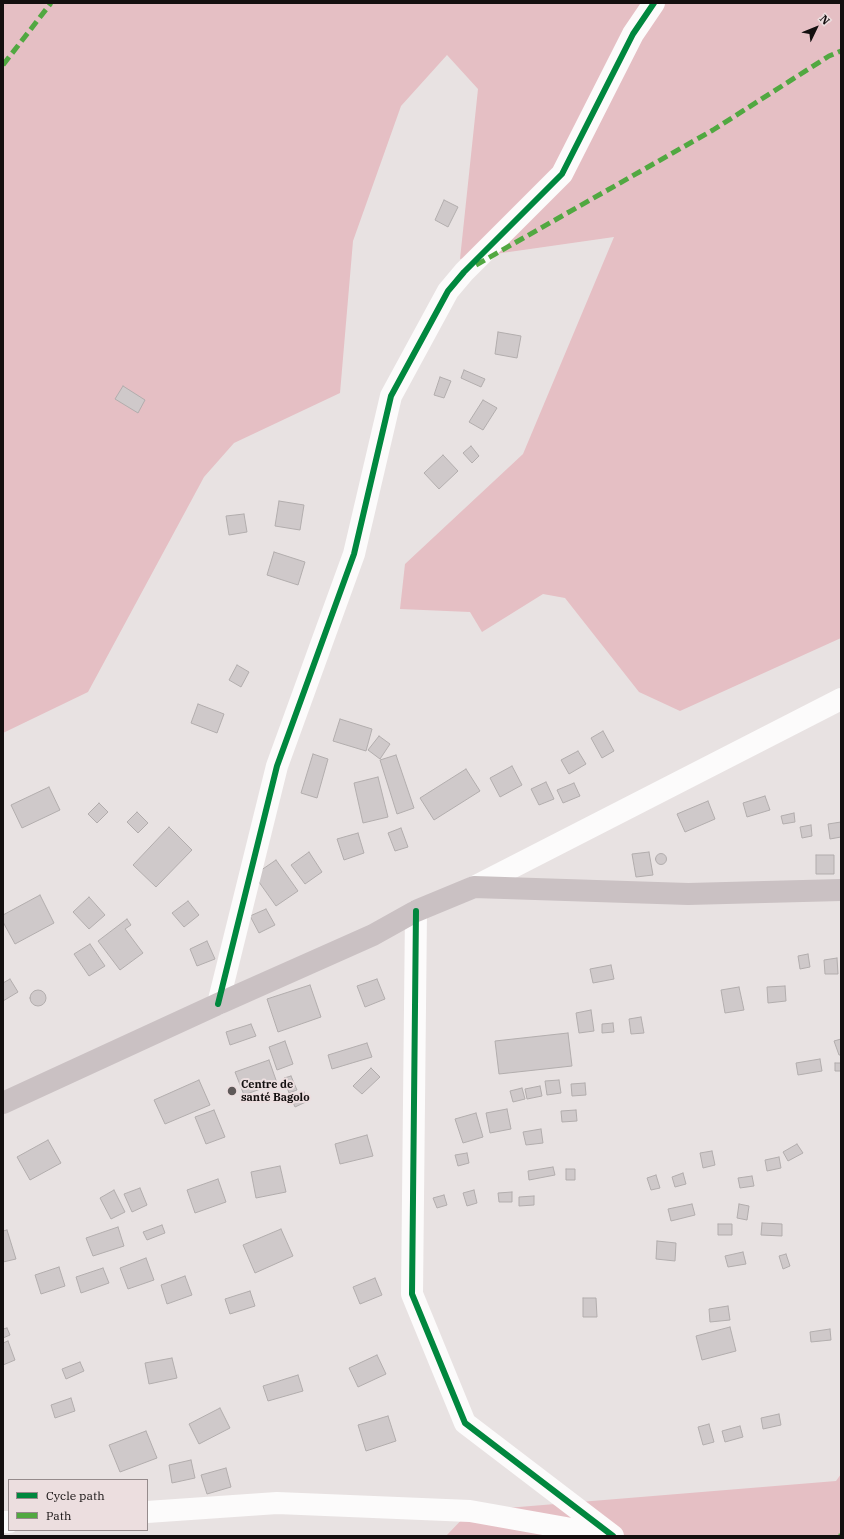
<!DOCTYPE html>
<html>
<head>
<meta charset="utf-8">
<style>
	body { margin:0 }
	#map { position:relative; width:844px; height:1539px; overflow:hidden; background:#e8e2e2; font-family:"IBM Plex Serif",serif }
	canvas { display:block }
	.frame { position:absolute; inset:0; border:4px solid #130f0f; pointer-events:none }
	.legend { position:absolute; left:8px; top:1479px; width:140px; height:52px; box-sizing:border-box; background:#ecdedf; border:1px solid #958b8c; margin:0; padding:5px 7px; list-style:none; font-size:12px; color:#130f0f }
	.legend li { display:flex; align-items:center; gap:8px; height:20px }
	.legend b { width:20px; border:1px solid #958b8c }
	.north { position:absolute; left:796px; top:8px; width:40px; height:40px; -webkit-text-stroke:3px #ecdedf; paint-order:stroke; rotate:47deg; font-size:11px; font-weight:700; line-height:16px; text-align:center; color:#130f0f }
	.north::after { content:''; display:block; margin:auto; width:14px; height:18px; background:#130f0f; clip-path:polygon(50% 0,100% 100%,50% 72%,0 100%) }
</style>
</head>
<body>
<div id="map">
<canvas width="844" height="1539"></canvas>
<div class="frame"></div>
<ul class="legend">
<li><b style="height:5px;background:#00873e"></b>Cycle path</li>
<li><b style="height:5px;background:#51a841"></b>Path</li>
</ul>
<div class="north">N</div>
</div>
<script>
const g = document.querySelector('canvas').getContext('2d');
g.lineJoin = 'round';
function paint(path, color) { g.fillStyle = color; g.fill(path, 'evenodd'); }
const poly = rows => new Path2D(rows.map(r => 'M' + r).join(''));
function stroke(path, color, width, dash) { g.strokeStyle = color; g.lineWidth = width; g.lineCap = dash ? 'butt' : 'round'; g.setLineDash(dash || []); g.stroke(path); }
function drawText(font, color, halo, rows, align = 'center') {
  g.font = font + ' "IBM Plex Serif",serif'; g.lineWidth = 4; g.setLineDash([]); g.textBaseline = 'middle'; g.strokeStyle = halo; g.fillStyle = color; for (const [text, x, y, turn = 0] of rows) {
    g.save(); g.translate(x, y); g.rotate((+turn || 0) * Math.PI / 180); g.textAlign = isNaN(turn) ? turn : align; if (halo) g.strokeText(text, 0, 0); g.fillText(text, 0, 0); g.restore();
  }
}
const green = poly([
	[3,3,841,3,841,638,680,711,639,692,565,598,543,594,482,632,470,612,400,609,405,564,523,454,614,237,460,259,478,89,447,55,401,106,353,241,340,393,234,443,204,477,88,692,3,733],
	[841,1474,841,1536,446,1536,470,1511,836,1481]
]);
const building = poly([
	[444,200,458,207,448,227,435,220,444,200],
	[498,332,521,336,517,358,495,354,498,332],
	[464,370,485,379,481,387,461,378,464,370],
	[440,377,451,381,444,398,434,395,440,377],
	[123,386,145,400,138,413,115,399,123,386],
	[483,400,497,408,483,430,469,422,483,400],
	[471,446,479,456,472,463,463,453,471,446],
	[443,455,458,471,439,489,424,473,443,455],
	[279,501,304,505,300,530,275,526,279,501],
	[244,514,247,532,229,535,226,516,244,514],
	[274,552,305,562,298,585,267,575,274,552],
	[237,665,249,672,241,687,229,680,237,665],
	[198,704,224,714,217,733,191,723,198,704],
	[340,719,372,729,366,751,333,741,340,719],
	[603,731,614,751,602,758,591,738,603,731],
	[379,736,390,744,380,759,368,750,379,736],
	[578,751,586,764,569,774,561,760,578,751],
	[313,754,328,759,317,798,301,793,313,754],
	[396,755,414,808,397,814,380,760,396,755],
	[512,766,522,785,500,797,490,778,512,766],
	[466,769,480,791,434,820,420,798,466,769],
	[378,777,388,817,363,823,354,783,378,777],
	[546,782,554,799,539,805,531,789,546,782],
	[574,783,580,796,563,803,557,790,574,783],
	[49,787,60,810,22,828,11,805,49,787],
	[765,796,770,810,747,817,743,803,765,796],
	[708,801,715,819,685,832,677,814,708,801],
	[99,803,108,812,97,823,88,814,99,803],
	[137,812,148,823,138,833,127,822,137,812],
	[794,813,795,822,783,824,781,816,794,813],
	[841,822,841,837,830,839,828,824,841,822],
	[811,825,812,836,802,838,800,827,811,825],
	[169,827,192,850,156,887,133,865,169,827],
	[401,828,408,847,395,851,388,833,401,828],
	[358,833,364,853,344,860,337,839,358,833],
	[309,852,322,872,305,884,291,865,309,852],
	[649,852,653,875,636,877,632,854,649,852],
	'655.5 859a5.5 5.5 0 1 1 11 0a5.5 5.5 0 1 1-11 0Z',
	[816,855,834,855,834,874,816,874,816,855],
	[276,860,298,891,276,906,254,875,276,860],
	[40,895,54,923,15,944,3,922,3,915,40,895],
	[89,897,105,915,89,929,73,912,89,897],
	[188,901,199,915,184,927,172,913,188,901],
	[266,909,275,925,259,933,250,916,266,909],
	[127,919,131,925,125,929,143,953,120,970,98,941,127,919],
	[207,941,215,959,197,966,190,949,207,941],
	[90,944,105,966,89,976,74,954,90,944],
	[808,954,810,967,800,969,798,956,808,954],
	[837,958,838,974,825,974,824,960,837,958],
	[611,965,614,979,593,983,590,969,611,965],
	[10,979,18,992,3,1001,3,983,10,979],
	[377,979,385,999,365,1007,357,986,377,979],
	[310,985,321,1017,278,1032,267,999,310,985],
	[785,986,786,1001,768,1003,767,987,785,986],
	[739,987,744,1010,725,1013,721,990,739,987],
	'30 998a8 8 0 1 1 16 0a8 8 0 1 1-16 0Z',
	[591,1010,594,1031,579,1033,576,1013,591,1010],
	[641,1017,644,1033,631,1034,629,1019,641,1017],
	[613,1023,614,1032,602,1033,602,1024,613,1023],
	[251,1024,256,1036,230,1045,226,1032,251,1024],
	[568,1033,572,1066,499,1074,495,1041,568,1033],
	[841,1039,841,1055,839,1055,834,1041,841,1039],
	[285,1041,293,1064,277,1070,269,1047,285,1041],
	[367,1043,372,1057,332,1069,328,1055,367,1043],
	[820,1059,822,1071,798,1075,796,1063,820,1059],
	[269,1060,277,1083,244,1095,235,1072,269,1060],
	[835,1063,841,1063,841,1071,835,1071,835,1063],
	[371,1068,380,1077,362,1094,353,1086,371,1068],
	[291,1076,297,1090,289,1093,284,1078,291,1076],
	[199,1080,210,1105,165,1124,154,1100,199,1080],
	[559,1080,561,1093,547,1095,545,1081,559,1080],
	[585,1083,586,1095,572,1096,571,1084,585,1083],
	[540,1086,542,1096,527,1099,525,1089,540,1086],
	[522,1088,525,1099,513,1102,510,1091,522,1088],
	[304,1092,308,1101,295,1107,291,1098,304,1092],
	[507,1109,511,1129,490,1133,486,1113,507,1109],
	[214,1110,225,1137,206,1144,195,1117,214,1110],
	[576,1110,577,1121,562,1122,561,1111,576,1110],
	[476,1113,483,1137,463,1143,455,1119,476,1113],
	[541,1129,543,1143,526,1145,523,1132,541,1129],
	[367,1135,373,1156,340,1164,335,1144,367,1135],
	[48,1140,61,1163,30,1180,17,1157,48,1140],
	[797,1144,803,1153,788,1161,783,1152,797,1144],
	[712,1151,715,1165,703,1168,700,1153,712,1151],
	[467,1153,469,1163,458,1166,455,1155,467,1153],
	[779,1157,781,1168,767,1171,765,1160,779,1157],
	[280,1166,286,1192,256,1198,251,1172,280,1166],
	[553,1167,555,1175,529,1180,528,1171,553,1167],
	[566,1169,575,1169,575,1180,566,1180,566,1169],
	[683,1173,686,1184,675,1187,672,1177,683,1173],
	[656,1175,660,1188,651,1190,647,1178,656,1175],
	[752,1176,754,1186,740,1188,738,1178,752,1176],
	[218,1179,226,1202,195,1213,187,1190,218,1179],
	[140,1188,147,1205,132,1212,124,1194,140,1188],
	[114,1190,125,1212,111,1219,100,1198,114,1190],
	[474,1190,477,1203,467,1206,463,1193,474,1190],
	[512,1192,512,1202,499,1202,498,1193,512,1192],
	[444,1195,447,1205,437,1208,433,1198,444,1195],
	[534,1196,534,1205,519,1206,519,1197,534,1196],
	[692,1204,695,1215,671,1221,668,1209,692,1204],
	[739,1204,749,1206,747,1220,737,1218,739,1204],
	[762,1223,782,1224,782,1236,761,1235,762,1223],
	[718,1224,732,1224,732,1235,718,1235,718,1224],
	[162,1225,165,1233,147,1240,143,1232,162,1225],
	[118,1227,124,1246,93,1256,86,1238,118,1227],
	[281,1229,293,1256,255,1273,243,1245,281,1229],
	[7,1230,16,1259,3,1262,3,1231,7,1230],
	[657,1241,676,1243,675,1261,656,1259,657,1241],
	[743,1252,746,1264,728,1267,725,1256,743,1252],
	[786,1254,790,1266,783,1269,779,1256,786,1254],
	[146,1258,154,1280,128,1289,120,1268,146,1258],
	[59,1267,65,1286,41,1294,35,1275,59,1267],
	[103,1268,109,1283,81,1293,76,1277,103,1268],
	[185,1276,192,1295,167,1304,161,1285,185,1276],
	[375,1278,382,1295,360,1304,353,1287,375,1278],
	[250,1291,255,1306,230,1314,225,1299,250,1291],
	[583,1298,596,1298,597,1317,583,1317,583,1298],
	[728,1306,730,1320,710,1322,709,1309,728,1306],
	[730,1327,736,1351,702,1360,696,1336,730,1327],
	[7,1328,10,1335,3,1338,3,1329,7,1328],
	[830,1329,831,1340,811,1342,810,1332,830,1329],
	[8,1341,15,1360,3,1365,3,1343,8,1341],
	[377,1355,386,1374,358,1387,349,1368,377,1355],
	[172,1358,177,1378,149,1384,145,1363,172,1358],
	[80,1362,84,1371,66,1379,62,1369,80,1362],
	[298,1375,303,1391,268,1401,263,1386,298,1375],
	[71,1398,75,1411,55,1418,51,1405,71,1398],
	[220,1408,230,1428,199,1444,189,1424,220,1408],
	[779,1414,781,1425,763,1429,761,1418,779,1414],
	[388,1416,396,1441,366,1451,358,1425,388,1416],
	[709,1424,714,1442,703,1445,698,1427,709,1424],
	[740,1426,743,1437,725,1442,722,1431,740,1426],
	[146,1431,157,1458,120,1472,109,1445,146,1431],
	[191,1460,195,1478,172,1483,169,1465,191,1460],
	[226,1468,231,1487,207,1494,201,1475,226,1468]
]);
const minor = poly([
	[474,887,841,699],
	[416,911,412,1294,465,1423,613,1536],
	[218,1004,277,766,354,554,391,396,448,291,464,272,562,174,633,34,654,3],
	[147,1512,277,1503,470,1511,611,1536],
	[3,1522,9,1522]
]);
const major = poly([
	[3,1103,218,1004,373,935,416,911,474,887,688,894,841,890]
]);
const quiet = poly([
	[3,65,51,3],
	[476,265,713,130,829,56,841,51],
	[840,1536,841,1535]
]);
const cycleway = poly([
	[416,911,412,1294,465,1423,613,1536],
	[218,1004,277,766,354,554,391,396,448,291,464,272,562,174,633,34,654,3]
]);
const markers = [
	[232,1091,5,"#5e5959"]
];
const poiNames = [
	["Centre de",241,1085],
	["santé Bagolo",241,1098]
];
paint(green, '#e5bfc4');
paint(building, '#cfc9ca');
stroke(building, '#b2adad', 1);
stroke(minor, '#fcfbfb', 22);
stroke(major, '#cac1c3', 22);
stroke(quiet, '#51a841', 5, [10, 5]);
stroke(cycleway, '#00873e', 6);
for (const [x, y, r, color] of markers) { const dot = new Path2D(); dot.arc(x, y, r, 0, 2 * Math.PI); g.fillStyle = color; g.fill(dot); stroke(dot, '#ecdedf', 1.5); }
drawText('bold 11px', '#130f0f', '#ecdedf', poiNames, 'left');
</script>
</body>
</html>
